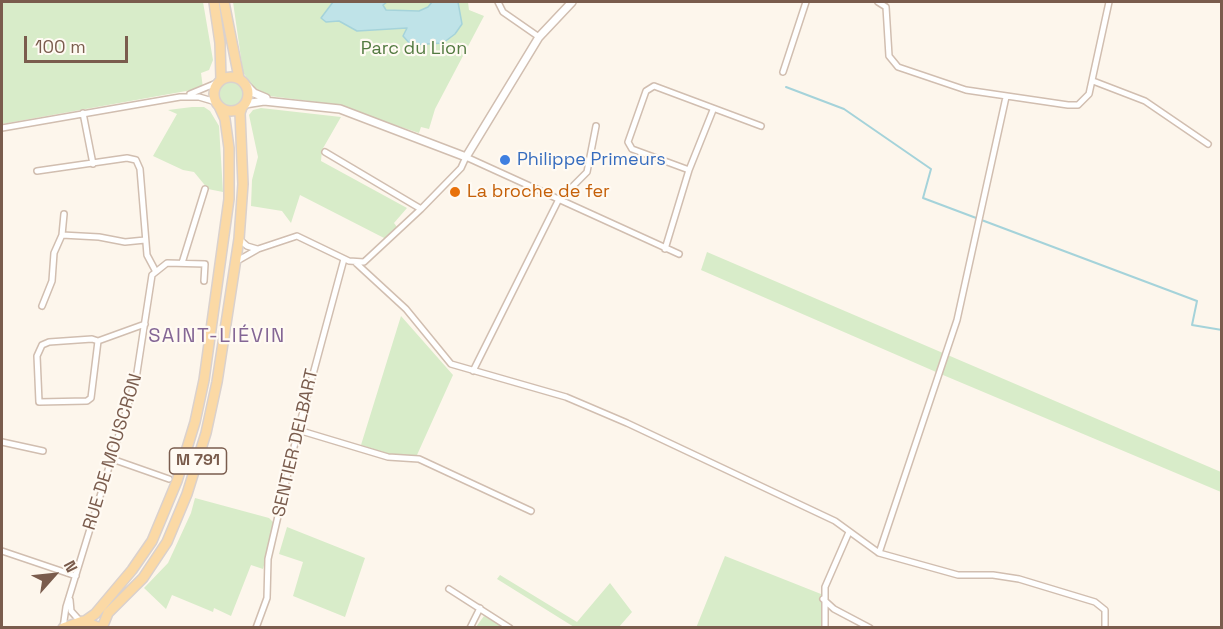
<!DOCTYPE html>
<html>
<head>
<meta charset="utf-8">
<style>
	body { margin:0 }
	#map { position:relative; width:1223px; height:629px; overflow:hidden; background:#fdf6ec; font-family:"Space Grotesk",sans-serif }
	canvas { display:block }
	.frame { position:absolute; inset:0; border:3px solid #7a5c4d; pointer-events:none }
	.north { position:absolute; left:24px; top:545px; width:60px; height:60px; -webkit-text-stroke:4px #fffaf3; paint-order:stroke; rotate:63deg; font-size:16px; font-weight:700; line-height:24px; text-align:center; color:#7a5c4d }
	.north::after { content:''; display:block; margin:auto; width:21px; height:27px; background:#7a5c4d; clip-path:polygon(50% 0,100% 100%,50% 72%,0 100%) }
	.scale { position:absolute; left:24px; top:36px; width:104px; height:27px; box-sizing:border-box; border:3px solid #7a5c4d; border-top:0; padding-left:8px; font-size:18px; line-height:21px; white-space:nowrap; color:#7a5c4d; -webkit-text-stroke:4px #fffaf3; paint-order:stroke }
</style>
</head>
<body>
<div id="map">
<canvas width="1223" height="629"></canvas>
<div class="frame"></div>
<div class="north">N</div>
<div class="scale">100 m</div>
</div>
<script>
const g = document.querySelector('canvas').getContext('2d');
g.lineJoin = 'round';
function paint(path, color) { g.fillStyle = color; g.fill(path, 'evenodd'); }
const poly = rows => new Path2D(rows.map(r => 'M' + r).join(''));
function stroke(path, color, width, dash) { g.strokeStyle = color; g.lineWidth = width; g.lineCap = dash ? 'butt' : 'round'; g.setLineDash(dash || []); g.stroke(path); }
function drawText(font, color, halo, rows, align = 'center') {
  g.font = font + ' "Space Grotesk",sans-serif'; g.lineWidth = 4.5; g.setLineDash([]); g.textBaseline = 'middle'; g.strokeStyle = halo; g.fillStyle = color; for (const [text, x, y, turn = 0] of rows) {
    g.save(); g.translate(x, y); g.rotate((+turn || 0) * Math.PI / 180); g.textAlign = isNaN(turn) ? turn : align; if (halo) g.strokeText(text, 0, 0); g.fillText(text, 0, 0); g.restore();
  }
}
const green = poly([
	[2,2,203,2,213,60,209,70,201,73,203,88,2,124],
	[233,2,468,2,469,10,484,16,435,109,429,129,421,127,419,133,332,104,262,95,253,88,243,72],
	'218 94a13 13 0 1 1 26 0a13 13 0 1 1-26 0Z',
	[192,107,204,107,210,111,219,126,223,192,208,189,194,172,183,170,153,156,177,114,168,110],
	[261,108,341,117,322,150,321,161,407,208,394,223,397,227,386,239,300,195,291,223,282,211,251,206,252,180,258,157,249,115,253,110],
	[707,252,1221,472,1221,492,943,375,701,270],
	[401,316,453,375,417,455,410,456,388,454,361,445],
	[195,498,269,518,275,524,263,569,251,565,231,616,214,608,213,612,172,595,166,609,144,588,168,563,191,513],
	[287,527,365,558,345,617,293,596,303,562,279,554],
	[725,556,821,594,823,627,696,628],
	[500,575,577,622,610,583,632,612,619,627,574,627,497,579],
	[484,616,503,627,476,627]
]);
const water = poly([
	[333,2,387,2,383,5,386,10,419,11,428,7,432,2,458,2,462,24,455,34,443,43,411,45,403,36,407,28,357,31,339,21,326,22,321,18,333,2]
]);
const stream = poly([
	[786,87,844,109,931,169,923,198,1197,301,1192,325,1222,330]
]);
const minor = poly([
	[498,2,503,12,539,37],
	[878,2,886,7,889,56,898,67,966,90,1068,105,1078,105,1089,94,1109,2],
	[783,72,806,2],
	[1093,81,1145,101,1208,144],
	[190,94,219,82],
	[83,113,93,164],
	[2,128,180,97,199,97,216,102],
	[325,152,421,209],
	[689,170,632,149,628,142,646,91,654,86,761,126],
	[37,171,127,158,136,160,140,169,147,255,155,270],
	[64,214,62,235,99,237,125,242,145,240],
	[239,239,247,246,257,249],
	[665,249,689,170,713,110],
	[237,261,258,249,297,236,349,261,364,262,421,209,461,168,466,157,679,254],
	[182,263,205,189],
	[356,263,406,309,451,364,566,397,627,423,835,521,879,553,958,575,993,575,1019,579,1095,602,1105,610,1105,628],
	[42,306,52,281,54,253,62,235],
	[98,341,91,398,87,401,39,402,37,356,42,345,49,342,92,339,98,341,145,324],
	[473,371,558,201,587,172,596,126],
	[298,430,388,457,419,459,531,511],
	[2,442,43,451],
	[112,459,169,479],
	[2,551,76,576],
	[879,553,957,320,1006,97],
	[449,589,510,628],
	[823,599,834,609,870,628],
	[70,600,71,611,80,621],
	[63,628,66,607,136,379,152,275,167,263,205,264,204,281],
	[256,628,267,598,268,559,298,430,344,259],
	[470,628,480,608],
	[825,628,825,587,849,532]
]);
const tertiary = poly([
	[246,85,254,93,266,98],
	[245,104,264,101,340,109,466,157,539,37,572,2]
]);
const primary = poly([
	[214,2,220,43,221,80],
	[224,2,239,78],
	'214 94a17 17 0 1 1 34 0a17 17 0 1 1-34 0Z',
	[85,621,95,614,132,570,152,541,177,481,195,422,204,380,229,199,229,148,225,119,219,106],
	[63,628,83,621,100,628],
	[102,628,108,613,143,578,167,542,187,494,206,433,217,382,239,239,243,184,240,113,242,107]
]);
const markers = [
	[505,160,6,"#3f7fe0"],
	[455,192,6,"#e8710a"]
];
const shields = [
	[198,461,57]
];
const shieldNames = [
	["M 791",198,461]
];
const parkNames = [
	["Parc du Lion",414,49]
];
const shopNames = [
	["Philippe Primeurs",517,160]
];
const foodNames = [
	["La broche de fer",467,192]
];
const streetNames = [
	["SENTIER DELBART",296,443,-77],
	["RUE DE MOUSCRON",113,452,-73]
];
const neighbourhoodNames = [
	["SAINT-LIÉVIN",217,337]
];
paint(green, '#d8ecc9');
paint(water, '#bfe3e8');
stroke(water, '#a5d3da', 1.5);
stroke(stream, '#a5d3da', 2);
stroke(minor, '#d1beb0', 8);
stroke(tertiary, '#d1beb0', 10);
stroke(primary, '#dad1cd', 12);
stroke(minor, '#fff', 5);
stroke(tertiary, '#fff', 7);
stroke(primary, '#fbd9a5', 9);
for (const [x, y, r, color] of markers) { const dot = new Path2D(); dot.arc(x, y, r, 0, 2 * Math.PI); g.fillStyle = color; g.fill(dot); stroke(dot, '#fffaf3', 2); }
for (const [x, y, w] of shields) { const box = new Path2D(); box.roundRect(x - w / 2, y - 13, w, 26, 4.5); g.fillStyle = '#fffaf3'; g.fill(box); stroke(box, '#7a5c4d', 1.5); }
drawText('bold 16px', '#7a5c4d', null, shieldNames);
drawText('18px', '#537a41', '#fffaf3', parkNames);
drawText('18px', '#366cbe', '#fffaf3', shopNames, 'left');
drawText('18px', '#c56008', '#fffaf3', foodNames, 'left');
drawText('18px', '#7a5c4d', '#fffaf3', streetNames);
g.letterSpacing = '1.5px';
drawText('20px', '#846695', '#fffaf3', neighbourhoodNames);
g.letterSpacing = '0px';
</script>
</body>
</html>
